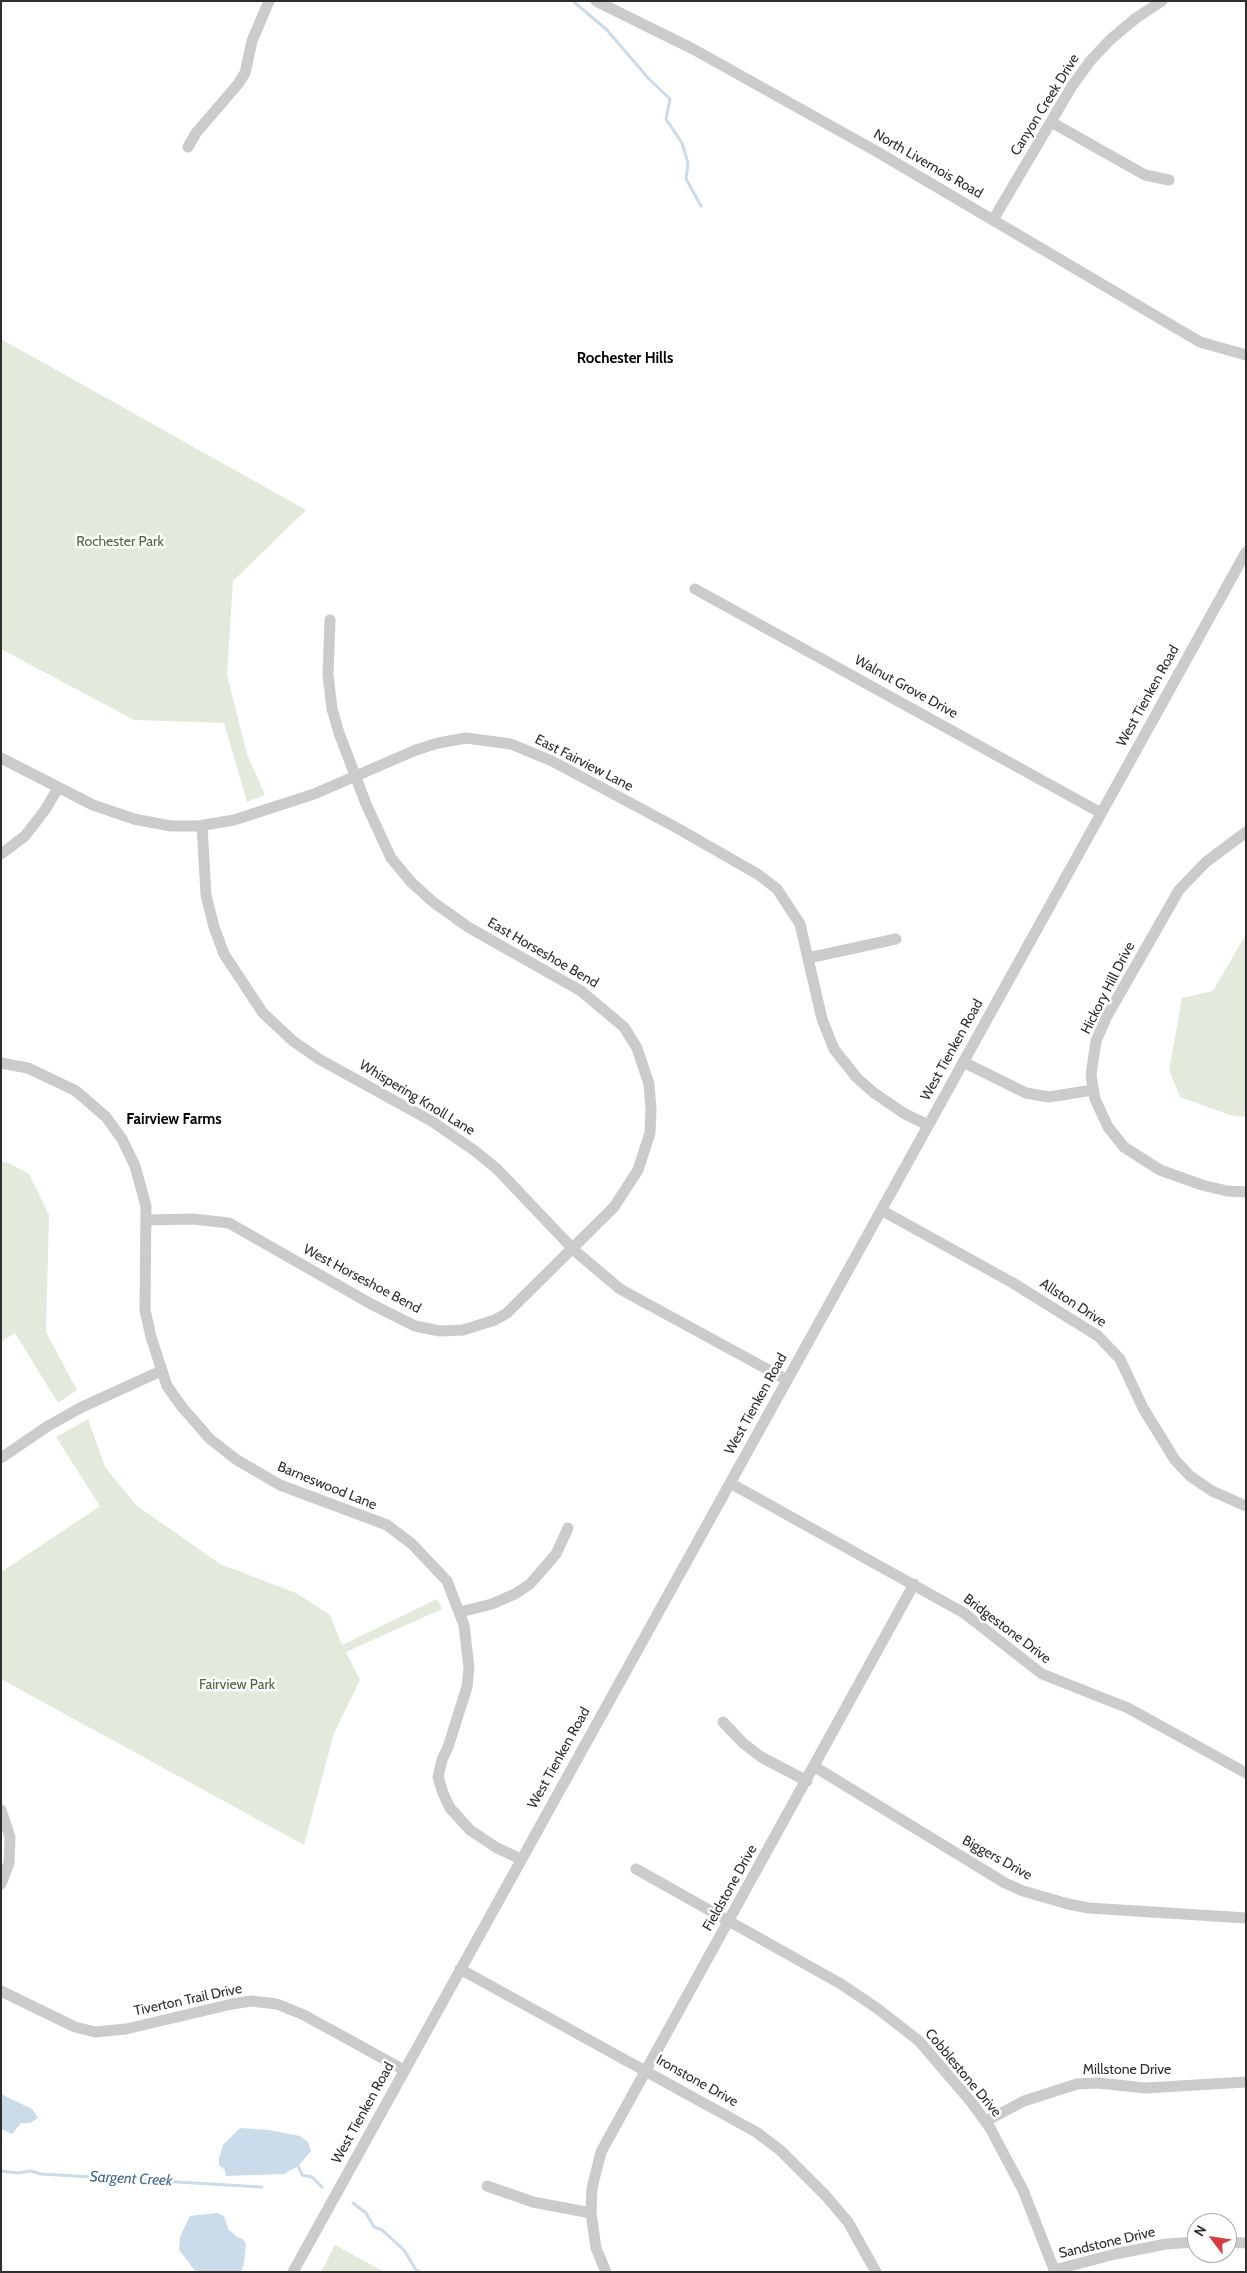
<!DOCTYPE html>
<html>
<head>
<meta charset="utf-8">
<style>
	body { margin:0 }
	#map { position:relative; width:1247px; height:2273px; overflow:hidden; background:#fff; font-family:Cabin,sans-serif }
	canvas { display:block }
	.frame { position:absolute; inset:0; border:2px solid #2e2e2e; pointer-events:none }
	.north { position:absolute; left:1187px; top:2213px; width:50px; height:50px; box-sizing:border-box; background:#fff; border:1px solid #ababab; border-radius:50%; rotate:301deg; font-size:14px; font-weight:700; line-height:20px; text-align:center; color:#2e2e2e }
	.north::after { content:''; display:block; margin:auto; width:18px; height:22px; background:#d93c3f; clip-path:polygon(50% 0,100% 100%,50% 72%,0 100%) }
</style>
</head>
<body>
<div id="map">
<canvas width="1247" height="2273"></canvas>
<div class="frame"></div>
<div class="north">N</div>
</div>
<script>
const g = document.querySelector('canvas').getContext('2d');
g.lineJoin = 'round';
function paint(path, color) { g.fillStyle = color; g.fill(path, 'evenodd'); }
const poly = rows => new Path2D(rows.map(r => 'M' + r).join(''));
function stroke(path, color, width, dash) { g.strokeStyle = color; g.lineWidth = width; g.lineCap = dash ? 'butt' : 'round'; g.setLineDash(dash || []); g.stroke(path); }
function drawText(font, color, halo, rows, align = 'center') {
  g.font = font + ' Cabin,sans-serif'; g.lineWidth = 5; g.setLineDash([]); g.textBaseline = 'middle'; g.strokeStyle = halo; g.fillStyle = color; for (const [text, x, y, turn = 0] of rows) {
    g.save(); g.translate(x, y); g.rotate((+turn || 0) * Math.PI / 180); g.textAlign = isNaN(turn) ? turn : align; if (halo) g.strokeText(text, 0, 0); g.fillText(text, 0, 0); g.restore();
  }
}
const green = poly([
	[1,339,306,510,233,581,227,675,247,754,265,795,247,802,224,723,134,720,1,649],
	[1246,934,1246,1117,1233,1116,1180,1097,1169,1070,1182,998,1213,991],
	[1,1162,9,1163,29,1174,49,1215,46,1332,77,1390,58,1403,15,1333,1,1342],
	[88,1419,105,1467,136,1505,220,1564,296,1593,330,1615,342,1645,437,1599,442,1609,346,1652,360,1680,334,1733,304,1845,1,1679,1,1572,100,1506,56,1437],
	[335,2245,385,2272,321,2272]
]);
const water = poly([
	[1,2094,32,2109,38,2118,30,2123,21,2123,12,2134,1,2129],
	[240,2128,269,2130,300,2136,308,2142,311,2151,298,2166,284,2174,226,2176,225,2170,219,2165,219,2158,223,2145],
	[217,2213,224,2216,228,2229,237,2237,243,2239,246,2244,244,2263,241,2272,196,2272,179,2250,180,2237,190,2216]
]);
const stream = poly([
	[573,1,607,30,649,79,670,99,666,119,682,143,688,163,686,179,701,206],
	[298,2166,302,2175,312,2177,322,2187],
	[1,2171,17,2173,31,2171,41,2174,262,2187],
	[353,2203,366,2213,374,2227,382,2230,404,2250,416,2270,420,2272]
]);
const minor = poly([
	[596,1,693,49,874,150,1200,342,1246,355],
	[1051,122,1145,175,1169,180],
	[188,147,196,133,238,84,245,73,252,41,269,1],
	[993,220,1072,86,1091,60,1111,39,1136,18,1162,1],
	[695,589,1101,813],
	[1,758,93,805,134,819,171,826,198,826,234,820,314,794,416,750,438,743,466,738,511,744,552,761,677,828,759,875,777,889,800,924,822,1019,834,1049,857,1078,874,1093,905,1114,928,1125],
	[202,826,206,895,214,927,224,954,263,1013,293,1041,319,1059,433,1122,475,1151,497,1169,575,1251,620,1289,787,1380],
	[1246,832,1206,862,1179,890,1107,1016,1096,1041,1091,1075,1095,1099,1108,1127,1124,1147,1160,1170,1202,1185,1227,1191,1246,1192],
	[1,854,25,836,45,810,58,788],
	[808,958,896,939],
	[963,1062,1026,1093,1049,1097,1093,1090],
	[1,1063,28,1068,76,1091,106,1117,122,1139,135,1166,146,1206,145,1310,151,1337,167,1386,182,1407,210,1439,237,1460,280,1485,387,1525,412,1544,447,1581,464,1625,469,1668,467,1687,448,1747,442,1760,438,1777,443,1793,450,1808,470,1830,497,1848,521,1859],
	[881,1210,1013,1283,1098,1336,1120,1359,1143,1408,1175,1460,1190,1476,1212,1491,1246,1506],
	[147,1220,193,1219,229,1223,371,1304,415,1326,440,1331,463,1330,495,1320,507,1313,614,1207,638,1170,650,1133,651,1110,649,1084,637,1048,624,1027,581,991,468,927,433,902,411,882,391,858,366,804,339,733,332,709,328,675,330,620],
	[1,1458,48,1426,82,1407,161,1371],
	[730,1483,964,1613,1042,1674,1128,1708,1246,1773],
	[460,1612,492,1604,515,1594,530,1584,556,1554,568,1528],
	[723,1722,743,1743,761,1757,807,1781],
	[815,1767,1005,1883,1023,1891,1068,1904,1089,1908,1246,1918],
	[1,1810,10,1837,9,1863,1,1884],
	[636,1869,841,1984,878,2009,919,2041,972,2103,990,2128,1023,2190,1055,2272],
	[460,1969,756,2132,780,2150,826,2196,848,2222,876,2272],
	[1,1991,75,2027,95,2032,126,2029,232,2004,251,2001,277,2004,304,2015,404,2070],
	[986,2121,1024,2101,1077,2084,1098,2083,1145,2088,1246,2082],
	[487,2186,533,2202,591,2213],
	[1227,2242,1246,2243],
	[1054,2270,1115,2254,1166,2244,1197,2242],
	[293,2272,1246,552],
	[606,2272,596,2248,591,2213,592,2188,601,2152,914,1584]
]);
const streetNames = [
	["Canyon Creek Drive",1045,105,-58],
	["North Livernois Road",928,164,30],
	["Walnut Grove Drive",906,687,29],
	["West Tienken Road",1148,696,-61],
	["East Fairview Lane",584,763,27],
	["East Horseshoe Bend",543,953,30],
	["Hickory Hill Drive",1108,988,-63],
	["West Tienken Road",952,1050,-61],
	["Whispering Knoll Lane",417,1098,31],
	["West Horseshoe Bend",362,1279,28],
	["Allston Drive",1073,1303,33],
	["West Tienken Road",756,1404,-61],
	["Barneswood Lane",327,1486,22],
	["Bridgestone Drive",1007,1629,37],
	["West Tienken Road",559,1758,-61],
	["Biggers Drive",997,1858,29],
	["Fieldstone Drive",730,1888,-61],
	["Tiverton Trail Drive",188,2000,-12],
	["Millstone Drive",1127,2070],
	["Cobblestone Drive",963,2073,50],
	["Ironstone Drive",697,2081,29],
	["West Tienken Road",363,2113,-61],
	["Sandstone Drive",1107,2243,-13]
];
const parkNames = [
	["Rochester Park",120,542],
	["Fairview Park",237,1685]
];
const neighbourhoodNames = [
	["Rochester Hills",625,359],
	["Fairview Farms",174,1120]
];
const waterNames = [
	["Sargent Creek",131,2179,3]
];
paint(green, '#e3eadc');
paint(water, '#cadbe9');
stroke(stream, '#cadbe9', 3);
stroke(minor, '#cbcbcb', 11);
drawText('14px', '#2e2e2e', '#fff', streetNames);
drawText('14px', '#4f663e', '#fff', parkNames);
drawText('bold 15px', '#000', '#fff', neighbourhoodNames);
drawText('italic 15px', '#426a8a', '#fff', waterNames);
</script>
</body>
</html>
